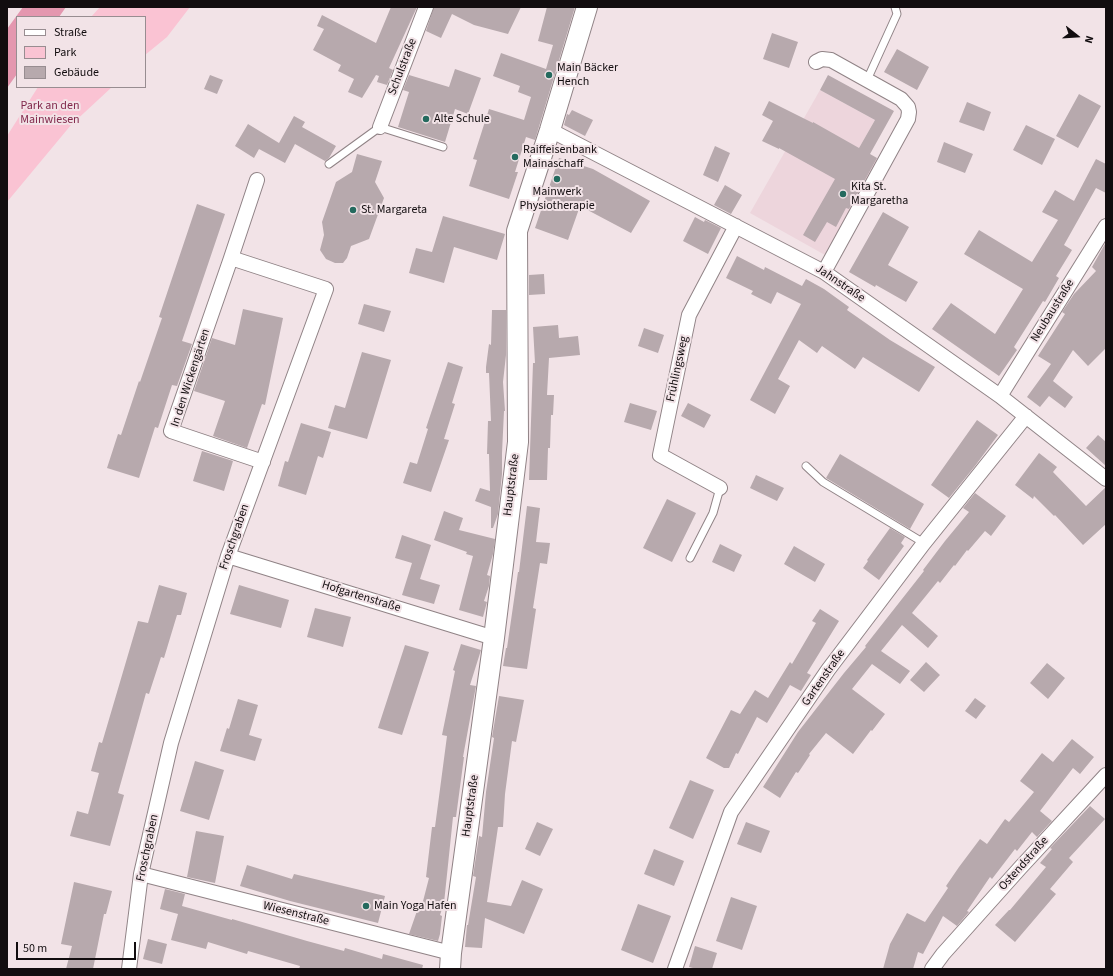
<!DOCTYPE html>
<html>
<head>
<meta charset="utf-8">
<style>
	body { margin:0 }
	#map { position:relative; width:1113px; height:976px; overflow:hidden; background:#f2e3e7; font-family:"Source Sans 3",sans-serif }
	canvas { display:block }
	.frame { position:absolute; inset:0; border:8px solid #120d0f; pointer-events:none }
	.legend { position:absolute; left:16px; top:16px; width:130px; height:72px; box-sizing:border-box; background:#f2e3e7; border:1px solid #988d91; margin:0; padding:5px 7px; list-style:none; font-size:12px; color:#120d0f }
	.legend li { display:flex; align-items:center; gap:8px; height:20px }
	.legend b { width:20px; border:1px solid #988d91 }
	.north { position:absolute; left:1057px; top:16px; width:40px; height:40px; -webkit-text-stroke:3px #f2e3e7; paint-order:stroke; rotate:107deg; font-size:11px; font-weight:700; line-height:16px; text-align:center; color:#120d0f }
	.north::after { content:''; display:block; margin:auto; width:14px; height:18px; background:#120d0f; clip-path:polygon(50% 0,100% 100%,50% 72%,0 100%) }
	.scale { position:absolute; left:16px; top:942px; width:120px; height:18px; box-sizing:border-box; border:2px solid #120d0f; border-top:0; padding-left:5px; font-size:12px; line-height:14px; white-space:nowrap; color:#120d0f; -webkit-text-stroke:3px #f2e3e7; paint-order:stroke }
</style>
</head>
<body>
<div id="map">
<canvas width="1113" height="976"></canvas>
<div class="frame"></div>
<ul class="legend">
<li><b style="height:5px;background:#fff"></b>Straße</li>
<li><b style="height:11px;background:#fac3d3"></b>Park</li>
<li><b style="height:11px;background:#b7a9ad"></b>Gebäude</li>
</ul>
<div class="north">N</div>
<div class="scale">50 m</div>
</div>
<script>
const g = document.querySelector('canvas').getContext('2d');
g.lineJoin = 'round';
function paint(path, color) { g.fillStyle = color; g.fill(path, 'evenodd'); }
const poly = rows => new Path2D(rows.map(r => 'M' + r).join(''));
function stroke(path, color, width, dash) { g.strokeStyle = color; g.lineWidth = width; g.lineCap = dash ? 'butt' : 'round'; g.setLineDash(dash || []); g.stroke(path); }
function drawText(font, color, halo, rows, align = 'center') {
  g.font = font + ' "Source Sans 3",sans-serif'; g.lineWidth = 4; g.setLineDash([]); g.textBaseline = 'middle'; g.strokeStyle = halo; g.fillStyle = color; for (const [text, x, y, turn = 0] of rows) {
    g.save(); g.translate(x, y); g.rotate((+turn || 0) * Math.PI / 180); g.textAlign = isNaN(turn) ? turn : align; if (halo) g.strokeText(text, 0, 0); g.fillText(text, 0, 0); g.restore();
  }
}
const built = poly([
	[820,90,875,120,859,148,879,160,825,255,750,213]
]);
const green = poly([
	[100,7,190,7,167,37,145,55,145,17,91,17],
	[38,87,112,87,71,125,7,202,7,136]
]);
const water = poly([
	[23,7,66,7,59,17,17,17,17,74,7,88,7,29]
]);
const building = poly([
	[391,7,417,7,389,68,393,70,387,85,377,82,379,76,376,75,362,98,348,92,354,79,338,71,341,65,313,50,324,29,317,26,322,15,376,43],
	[434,7,521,7,508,34,474,25,452,14,441,38,426,31],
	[547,7,575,7,535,140,526,137,515,172,518,172,509,199,469,186,477,160,473,159,489,109,524,120,531,97,518,92,520,86,493,76,501,53,546,69,553,45,538,41],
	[772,33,798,42,789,68,763,59],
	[897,49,929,67,917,90,884,72],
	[455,69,481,78,468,114,455,109,445,142,398,127,409,92,403,90,409,75,449,87],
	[210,75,223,80,217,94,204,89],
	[828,75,894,111,870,154,877,158,849,209,846,208,836,227,827,222,815,242,803,235,835,179,779,148,779,149,762,141,773,121,762,115,769,101,813,123,813,122,859,148,875,120,820,90],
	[1079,94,1101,106,1078,148,1056,136],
	[967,102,991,112,984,131,959,122],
	[572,110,593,120,585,136,564,125,567,114,569,115],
	[294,116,305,122,302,127,336,146,329,158,325,161,295,144,285,163,259,149,254,158,235,146,248,124,279,143],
	[1026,125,1055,139,1042,165,1013,150],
	[944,142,973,154,965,173,937,162],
	[715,146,730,153,718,182,703,175],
	[357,154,382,161,375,182,384,198,369,239,351,246,347,258,343,263,335,263,326,259,320,250,324,235,322,222,336,182,352,172],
	[559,158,593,169,650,201,631,233,580,206,568,240,535,228],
	[1096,159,1106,164,1106,193,1096,188,1064,245,1072,250,1056,276,1059,278,1045,302,1043,301,1014,347,1017,350,999,376,932,329,951,303,995,334,1023,289,964,254,979,230,1032,262,1058,220,1042,212,1055,190,1074,201],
	[725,185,742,195,731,214,714,205],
	[197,204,225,214,182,341,192,344,177,386,172,385,158,428,155,427,139,478,107,468,118,434,121,435,139,381,140,382,162,318,159,317],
	[883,212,909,227,888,265,918,282,906,302,876,285,875,287,849,272],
	[443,216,505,234,497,260,454,247,444,283,409,273,416,248,432,252],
	[695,217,704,222,705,220,721,228,708,254,683,241],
	[1106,242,1106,348,1088,366,1073,350,1053,381,1073,397,1065,408,1049,396,1040,407,1027,397,1051,364,1038,356,1065,314,1062,312,1074,294,1096,271,1092,267],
	[737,256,764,270,765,267,802,286,806,279,824,289,849,307,847,310,890,340,935,367,919,392,863,357,855,369,822,346,817,353,799,340,778,379,790,386,775,414,750,400,801,304,777,292,771,304,751,294,753,291,726,278],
	[544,274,545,294,529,295,529,275],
	[364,304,391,311,384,332,358,324],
	[243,309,283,318,265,405,262,404,247,448,213,436,225,401,194,391,212,338,235,345],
	[492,310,506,310,506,355,503,382,505,411,504,411,502,453,502,474,498,514,493,528,491,528,491,507,475,501,480,488,490,491,489,454,487,454,488,421,491,421,489,373,486,373,486,367,489,344,491,345],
	[558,325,559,338,578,336,580,355,549,358,547,395,554,395,553,415,551,415,550,448,548,448,547,480,529,480,533,363,535,363,533,327],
	[644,328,664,335,658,353,638,346],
	[362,352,391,360,367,439,328,428,335,405,345,408],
	[448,362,463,367,452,403,455,404,444,439,449,440,431,492,403,483,410,462,417,464,428,429,426,428],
	[630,403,657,411,651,430,624,422],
	[688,403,711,415,704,428,681,416],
	[977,420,998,435,975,466,949,498,931,485],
	[301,423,331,432,323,458,318,456,306,495,278,486,285,461,288,462],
	[1098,435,1106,442,1106,466,1086,448],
	[202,451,233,461,224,491,193,481],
	[1039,453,1057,467,1053,472,1086,506,1106,487,1106,524,1083,545,1055,515,1054,516,1034,496,1033,499,1015,485],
	[840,454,924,504,910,529,826,478],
	[756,475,784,488,777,501,750,488],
	[975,493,1006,516,991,536,985,531,968,551,967,550,955,566,954,565,940,583,938,581,912,613,938,636,928,648,902,625,881,651,910,671,900,684,872,664,852,689,885,714,872,731,871,730,853,754,826,733,809,754,810,755,798,773,796,772,780,798,763,787,798,732,844,673,866,647,865,646,924,571,923,570,945,541,969,512,963,508],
	[667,499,696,513,672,562,643,548],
	[527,506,540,508,536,542,550,543,547,564,540,563,533,608,536,609,527,669,503,666,506,648,507,648,518,572,519,572],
	[444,511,463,518,459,530,495,539,493,554,487,575,490,576,489,586,484,601,487,602,483,617,459,610,473,556,466,554,467,552,434,540],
	[890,528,905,537,901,543,904,546,879,580,863,568,868,561,867,560],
	[402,535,431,545,420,579,440,585,434,604,402,595,412,563,395,558],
	[720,544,742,555,734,572,712,562],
	[794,546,825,564,815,582,784,564],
	[159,585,187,593,181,615,177,615,164,658,161,657,149,694,146,693,118,793,124,795,110,846,70,836,77,811,88,814,99,773,91,771,99,742,102,743,138,621,148,623],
	[239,585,289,600,281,628,230,614],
	[315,608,351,617,343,647,307,637],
	[820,609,839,621,807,673,811,675,801,691,790,685,767,723,757,717,738,754,736,753,729,768,724,768,706,758,731,710,740,714,755,690,768,698,790,662,792,664,816,623,812,621],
	[461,644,481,650,470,685,476,686,463,757,464,757,456,817,453,817,444,903,440,915,442,916,440,934,438,941,409,934,418,908,421,909,429,878,426,877,432,827,435,827,447,736,442,735,455,671,453,670],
	[405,645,429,652,402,735,378,728],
	[926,662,940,675,924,692,910,680],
	[1047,663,1065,678,1048,699,1030,683],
	[499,696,524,700,516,742,512,741,505,794,503,827,498,827,487,902,511,906,522,880,543,889,524,934,485,918,482,948,465,947,467,925,468,925,476,877,473,876,479,836,482,837,486,792,494,738,492,737],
	[975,698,986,706,976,719,965,711],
	[238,699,258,705,249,735,262,739,255,761,220,751,227,728,229,729],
	[1072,739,1094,757,1080,774,1073,768,1040,811,1052,821,1037,837,1032,832,1017,851,1015,849,992,879,990,877,967,911,969,912,957,926,943,916,923,954,918,952,913,969,883,969,890,944,907,913,925,922,948,888,946,886,959,867,980,839,987,844,1005,819,1009,822,1034,792,1020,781,1042,753,1053,762],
	[195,761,224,770,209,820,180,811],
	[690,780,714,790,693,839,669,828],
	[1090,806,1105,819,1069,858,1073,862,1050,889,1056,894,1015,942,995,925,1009,910,1010,910,1046,867,1040,863,1052,849,1050,848],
	[537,822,553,829,540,856,525,849],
	[746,822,770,831,761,853,737,844],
	[196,831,224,836,215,883,187,877],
	[654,849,684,861,674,886,644,874],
	[247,865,292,879,294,874,385,896,378,923,290,901,240,886],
	[74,882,112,891,106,914,104,914,93,969,66,969,72,946,61,944],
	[165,889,185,894,182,906,232,920,232,919,307,941,344,951,345,948,382,959,383,954,423,965,422,969,299,969,300,966,248,951,247,954,208,942,206,949,171,940,178,914,160,909],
	[731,897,757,906,742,950,716,941],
	[638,904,671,916,653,963,621,950],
	[148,939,167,944,162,964,143,959],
	[695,946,717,953,712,969,697,969,689,967]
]);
const lane = poly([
	[867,80,897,14,895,7],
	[329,164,380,127,443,147],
	[806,466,823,482,924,543],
	[690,558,713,513,720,488]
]);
const street = poly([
	[816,62,822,59,831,60,901,99,908,107,909,112,908,119,824,272],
	[380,127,426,7],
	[550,130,824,272,1000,396,1106,479],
	[231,258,171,431,263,462],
	[1000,396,1106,226],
	[720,488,660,455,689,315,736,226],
	[228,556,494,638],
	[141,874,451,953],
	[129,969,141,874,171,743,228,556,326,289,231,258,257,180],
	[675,969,731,812,828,670,924,543,1026,416],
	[932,969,943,954,1020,868,1106,775]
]);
const secondary = poly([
	[450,969,451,953,494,638,518,442,517,231,550,130,587,7]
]);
const markers = [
	[549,75,4,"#246a5e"],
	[426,119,4,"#246a5e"],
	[515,157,4,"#246a5e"],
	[557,179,4,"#246a5e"],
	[843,194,4,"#246a5e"],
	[353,210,4,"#246a5e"],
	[366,906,4,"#246a5e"]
];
const streetNames = [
	["Schulstraße",403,67,-69],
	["Jahnstraße",840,284,34],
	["Neubaustraße",1053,311,-58],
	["Frühlingsweg",678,369,-78],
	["In den Wickengärten",191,378,-72],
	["Hauptstraße",512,485,-83],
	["Froschgraben",235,537,-71],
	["Hofgartenstraße",361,597,17],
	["Gartenstraße",824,678,-55],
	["Hauptstraße",471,806,-82],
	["Froschgraben",148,848,-78],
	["Ostendstraße",1024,864,-48],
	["Wiesenstraße",296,914,14]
];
const poiNames = [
	["Main Bäcker",557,68],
	["Hench",557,82],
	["Alte Schule",434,119],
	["Raiffeisenbank",523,150],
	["Mainaschaff",523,164],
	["Kita St.",851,187],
	["Margaretha",851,201],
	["Mainwerk",557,192,"center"],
	["Physiotherapie",557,206,"center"],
	["St. Margareta",361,210],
	["Main Yoga Hafen",374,906]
];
const parkNames = [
	["Park an den",50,106],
	["Mainwiesen",50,120]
];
paint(built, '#edd5dc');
paint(green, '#fac3d3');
paint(water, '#e497af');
paint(building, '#b7a9ad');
stroke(lane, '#908386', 9);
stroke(street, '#908386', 16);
stroke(secondary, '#908386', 22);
stroke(lane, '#fff', 7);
stroke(street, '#fff', 14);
stroke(secondary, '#fff', 20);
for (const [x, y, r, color] of markers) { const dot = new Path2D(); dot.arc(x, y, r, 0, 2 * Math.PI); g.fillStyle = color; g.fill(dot); stroke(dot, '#f2e3e7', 1.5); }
drawText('12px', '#120d0f', '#f2e3e7', streetNames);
drawText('12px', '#120d0f', '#f2e3e7', poiNames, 'left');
drawText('12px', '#82294c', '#f2e3e7', parkNames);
</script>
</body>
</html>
